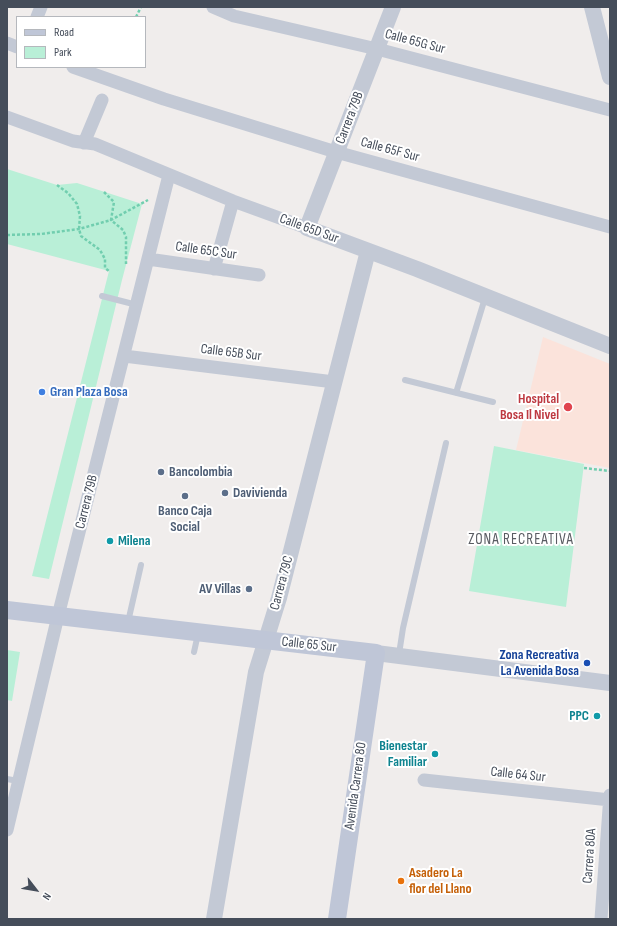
<!DOCTYPE html>
<html>
<head>
<meta charset="utf-8">
<style>
	body { margin:0 }
	#map { position:relative; width:617px; height:926px; overflow:hidden; background:#f0edec; font-family:"Sofia Sans Condensed",sans-serif }
	canvas { display:block }
	.frame { position:absolute; inset:0; border:8px solid #454d5a; pointer-events:none }
	.legend { position:absolute; left:16px; top:16px; width:130px; height:52px; box-sizing:border-box; background:#fff; border:1px solid #b5b8bd; margin:0; padding:5px 7px; list-style:none; font-size:12px; color:#454d5a }
	.legend li { display:flex; align-items:center; gap:8px; height:20px }
	.legend b { width:20px; border:1px solid #b5b8bd }
	.north { position:absolute; left:16px; top:870px; width:40px; height:40px; -webkit-text-stroke:3px #fff; paint-order:stroke; rotate:121deg; font-size:11px; font-weight:700; line-height:16px; text-align:center; color:#454d5a }
	.north::after { content:''; display:block; margin:auto; width:14px; height:18px; background:#454d5a; clip-path:polygon(50% 0,100% 100%,50% 72%,0 100%) }
</style>
</head>
<body>
<div id="map">
<canvas width="617" height="926"></canvas>
<div class="frame"></div>
<ul class="legend">
<li><b style="height:5px;background:#bfc6d7"></b>Road</li>
<li><b style="height:11px;background:#b9efd7"></b>Park</li>
</ul>
<div class="north">N</div>
</div>
<script>
const g = document.querySelector('canvas').getContext('2d');
g.lineJoin = 'round';
function paint(path, color) { g.fillStyle = color; g.fill(path, 'evenodd'); }
const poly = rows => new Path2D(rows.map(r => 'M' + r).join(''));
function stroke(path, color, width, dash) { g.strokeStyle = color; g.lineWidth = width; g.lineCap = dash ? 'butt' : 'round'; g.setLineDash(dash || []); g.stroke(path); }
function drawText(font, color, halo, rows, align = 'center') {
  g.font = font + ' "Sofia Sans Condensed",sans-serif'; g.lineWidth = 4; g.setLineDash([]); g.textBaseline = 'middle'; g.strokeStyle = halo; g.fillStyle = color; for (const [text, x, y, turn = 0] of rows) {
    g.save(); g.translate(x, y); g.rotate((+turn || 0) * Math.PI / 180); g.textAlign = isNaN(turn) ? turn : align; if (halo) g.strokeText(text, 0, 0); g.fillText(text, 0, 0); g.restore();
  }
}
const medical = poly([
	[543,337,610,364,610,468,516,450]
]);
const green = poly([
	[7,169,57,185,77,183,142,204,122,280,49,579,32,576,109,271,7,244],
	[494,446,584,464,566,607,469,591],
	[7,650,20,652,12,701,7,700]
]);
const path = poly([
	[136,17,141,7],
	[57,185,68,193,77,204,80,216,79,229,81,236,100,250,105,259,105,268,109,271],
	[104,192,114,202,111,220,123,230,126,237,126,264],
	[7,235,41,234,79,229,111,220,148,200],
	[584,468,610,471]
]);
const service = poly([
	[102,296,137,305],
	[405,380,493,402],
	[456,393,485,298],
	[128,622,141,565],
	[194,652,198,634],
	[399,654,403,628,446,443],
	[7,779,18,781]
]);
const minor = poly([
	[213,7,234,16,377,49,610,110],
	[37,17,41,7],
	[7,43,17,47],
	[73,67,164,99,336,152,610,227],
	[7,117,73,141,95,144,233,201,307,228],
	[84,143,102,100],
	[148,259,259,275],
	[214,269,233,201],
	[124,356,334,382],
	[424,780,610,800],
	[7,830,58,616,169,175],
	[601,919,610,795]
]);
const tertiary = poly([
	[393,7,307,228,417,269,610,346],
	[592,7,610,77],
	[376,653,610,683],
	[214,919,256,672,279,598,368,251]
]);
const secondary = poly([
	[7,610,376,653,337,919]
]);
const markers = [
	[42,392,4,"#3f7fe0"],
	[568,407,5,"#e0444e"],
	[161,472,4,"#5c6f8a"],
	[225,493,4,"#5c6f8a"],
	[185,496,4,"#5c6f8a"],
	[110,541,4,"#0f9aa8"],
	[249,589,4,"#5c6f8a"],
	[587,663,4,"#1a4fb4"],
	[597,716,4,"#0f9aa8"],
	[435,754,4,"#0f9aa8"],
	[401,881,4,"#e8710a"]
];
const streetNames = [
	["Calle 65G Sur",415,42,15],
	["Carrera 79B",350,118,-69],
	["Calle 65F Sur",390,150,15],
	["Calle 65D Sur",309,229,20],
	["Calle 65C Sur",206,251,8],
	["Calle 65B Sur",231,353,7],
	["Carrera 79B",87,502,-76],
	["Carrera 79C",282,583,-75],
	["Calle 65 Sur",309,645,6],
	["Calle 64 Sur",518,775,6],
	["Avenida Carrera 80",356,786,-82],
	["Carrera 80A",590,856,-86]
];
const shopNames = [
	["Gran Plaza Bosa",50,392]
];
const healthNames = [
	["Hospital",559,399],
	["Bosa Il Nivel",559,415]
];
const serviceNames = [
	["Bancolombia",169,472],
	["Davivienda",233,493],
	["Banco Caja",185,511,"center"],
	["Social",185,527,"center"],
	["AV Villas",241,589,"right"]
];
const cultureNames = [
	["Milena",118,541,"left"],
	["PPC",589,716],
	["Bienestar",427,746],
	["Familiar",427,762]
];
const transitNames = [
	["Zona Recreativa",579,655],
	["La Avenida Bosa",579,671]
];
const foodNames = [
	["Asadero La",409,873],
	["flor del Llano",409,889]
];
const neighbourhoodNames = [
	["ZONA RECREATIVA",521,540]
];
paint(medical, '#fbe3db');
paint(green, '#b9efd7');
stroke(path, '#71ceaf', 2.5, [3, 2]);
stroke(service, '#c3c9d5', 6);
stroke(minor, '#c3c9d5', 13);
stroke(tertiary, '#c3c9d5', 16);
stroke(secondary, '#bfc6d7', 18);
for (const [x, y, r, color] of markers) { const dot = new Path2D(); dot.arc(x, y, r, 0, 2 * Math.PI); g.fillStyle = color; g.fill(dot); stroke(dot, '#fff', 1.5); }
drawText('14px', '#454d5a', '#fff', streetNames);
drawText('bold 14px', '#366cbe', '#fff', shopNames, 'left');
drawText('bold 14px', '#be3a42', '#fff', healthNames, 'right');
drawText('bold 14px', '#4e5e75', '#fff', serviceNames, 'left');
drawText('bold 14px', '#0d838f', '#fff', cultureNames, 'right');
drawText('bold 14px', '#164399', '#fff', transitNames, 'right');
drawText('bold 14px', '#c56008', '#fff', foodNames, 'left');
g.letterSpacing = '1px';
drawText('15px', '#595c62', '#fff', neighbourhoodNames);
g.letterSpacing = '0px';
</script>
</body>
</html>
